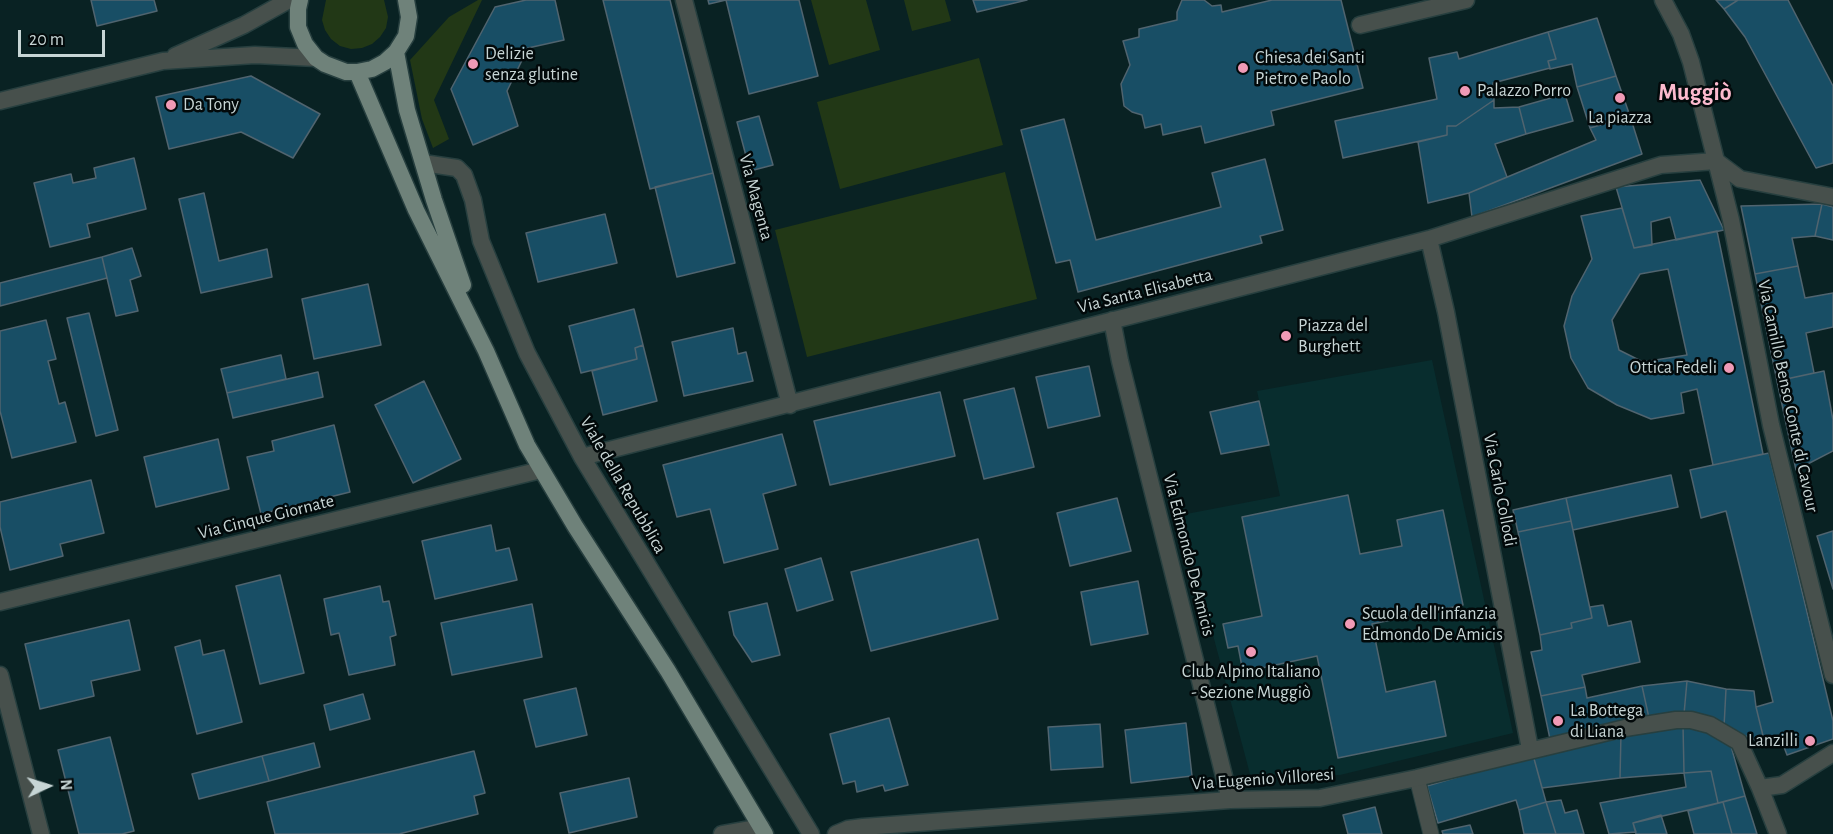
<!DOCTYPE html>
<html>
<head>
<meta charset="utf-8">
<style>
	body { margin:0 }
	#map { position:relative; width:1833px; height:834px; overflow:hidden; background:#092223; font-family:"Alegreya Sans",sans-serif }
	canvas { display:block }
	.north { position:absolute; left:18px; top:756px; width:60px; height:60px; -webkit-text-stroke:4px #02090a; paint-order:stroke; rotate:86deg; font-size:16px; font-weight:700; line-height:24px; text-align:center; color:#c7d5d5 }
	.north::after { content:''; display:block; margin:auto; width:21px; height:27px; background:#c7d5d5; clip-path:polygon(50% 0,100% 100%,50% 72%,0 100%) }
	.scale { position:absolute; left:18px; top:30px; width:87px; height:27px; box-sizing:border-box; border:3px solid #c7d5d5; border-top:0; padding-left:8px; font-size:18px; line-height:21px; white-space:nowrap; color:#c7d5d5; -webkit-text-stroke:4px #02090a; paint-order:stroke }
</style>
</head>
<body>
<div id="map">
<canvas width="1833" height="834"></canvas>
<div class="north">N</div>
<div class="scale">20 m</div>
</div>
<script>
const g = document.querySelector('canvas').getContext('2d');
g.lineJoin = 'round';
function paint(path, color) { g.fillStyle = color; g.fill(path, 'evenodd'); }
const poly = rows => new Path2D(rows.map(r => 'M' + r).join(''));
function stroke(path, color, width, dash) { g.strokeStyle = color; g.lineWidth = width; g.lineCap = dash ? 'butt' : 'round'; g.setLineDash(dash || []); g.stroke(path); }
function drawText(font, color, halo, rows, align = 'center') {
  g.font = font + ' "Alegreya Sans",sans-serif'; g.lineWidth = 5; g.setLineDash([]); g.textBaseline = 'middle'; g.strokeStyle = halo; g.fillStyle = color; for (const [text, x, y, turn = 0] of rows) {
    g.save(); g.translate(x, y); g.rotate((+turn || 0) * Math.PI / 180); g.textAlign = isNaN(turn) ? turn : align; if (halo) g.strokeText(text, 0, 0); g.fillText(text, 0, 0); g.restore();
  }
}
const built = poly([
	[1432,360,1513,733,1340,775,1250,774,1181,515,1280,496,1257,391]
]);
const green = poly([
	[326,0,384,0,388,17,386,28,380,37,372,44,362,48,351,49,340,46,331,39,325,30,322,20],
	[478,0,482,0,434,100,449,139,433,148,422,119,410,60,449,17],
	[811,0,866,0,880,50,829,65],
	[904,0,945,0,951,21,912,31],
	[979,58,1003,145,840,189,817,102],
	[1005,172,1037,299,807,357,775,230]
]);
const building = poly([
	[91,0,154,0,157,11,97,26,91,0],
	[526,0,555,0,564,40,528,48,507,91,518,126,473,145,451,89,495,7,526,0],
	[603,0,670,0,713,173,650,189,603,0],
	[708,0,799,0,818,76,749,94,726,0,709,4,708,0],
	[973,0,1027,0,977,12,973,0],
	[1182,0,1204,0,1212,6,1221,5,1222,12,1272,0,1341,0,1363,88,1271,111,1274,125,1205,143,1201,126,1163,135,1161,124,1145,128,1142,115,1132,112,1124,106,1121,84,1130,65,1123,41,1139,37,1139,29,1177,20,1177,12,1182,0],
	[1716,0,1738,0,1724,9,1716,0],
	[1738,0,1788,0,1833,86,1833,163,1816,168,1745,37,1724,9,1738,0],
	[1597,18,1616,76,1577,87,1572,64,1550,69,1548,61,1556,59,1548,32,1597,18],
	[1548,32,1556,59,1548,61,1550,68,1493,83,1494,100,1456,126,1447,126,1447,135,1343,158,1335,121,1437,99,1429,58,1457,52,1459,59,1548,32],
	[251,76,320,114,293,158,241,132,169,149,156,97,251,76],
	[1616,76,1630,116,1590,128,1577,87,1616,76],
	[1565,94,1573,121,1526,134,1519,107,1565,94],
	[1494,100,1494,108,1519,107,1526,134,1495,144,1507,177,1469,193,1428,203,1418,142,1447,135,1447,126,1456,126,1494,100],
	[759,116,773,165,750,171,737,122,759,116],
	[1630,116,1642,154,1472,217,1469,193,1596,140,1590,128,1630,116],
	[1064,119,1096,240,1221,207,1212,173,1265,159,1283,230,1260,236,1262,243,1078,292,1070,260,1056,263,1021,130,1064,119],
	[134,158,146,209,87,224,90,237,50,247,34,183,71,174,73,183,96,178,94,168,134,158],
	[713,173,735,263,677,277,655,187,713,173],
	[1700,180,1724,230,1676,240,1670,217,1651,222,1652,245,1634,248,1616,187,1700,180],
	[204,193,219,261,267,249,272,277,201,293,179,199,204,193],
	[1822,204,1833,207,1833,240,1815,236,1822,204],
	[1822,204,1815,236,1792,238,1798,266,1755,274,1741,206,1822,204],
	[1622,208,1634,248,1717,231,1763,454,1713,465,1697,389,1681,393,1684,413,1651,419,1617,405,1588,388,1571,358,1564,326,1572,296,1592,259,1581,216,1622,208],
	[1668,269,1687,355,1643,362,1619,350,1612,320,1640,274,1668,269],
	[605,214,617,263,538,282,526,233,605,214],
	[132,248,141,276,130,280,138,311,116,316,102,257,132,248],
	[102,257,107,278,0,306,0,283,102,257],
	[1798,266,1805,298,1833,293,1833,327,1806,333,1814,373,1777,381,1755,274,1798,266],
	[368,284,381,345,314,359,302,299,368,284],
	[634,309,643,345,635,348,637,359,581,373,569,326,634,309],
	[89,313,118,430,96,436,67,318,89,313],
	[46,320,56,359,48,361,59,404,65,402,76,442,12,458,0,411,0,331,46,320],
	[733,328,738,354,746,352,753,381,684,396,672,342,733,328],
	[643,345,657,401,603,415,592,371,637,359,635,348,643,345],
	[281,355,286,379,227,393,221,369,281,355],
	[1089,366,1100,416,1048,428,1036,377,1089,366],
	[1824,371,1833,420,1833,451,1796,470,1777,381,1824,371],
	[318,372,323,397,233,418,227,393,318,372],
	[424,381,461,459,413,483,375,405,424,381],
	[1014,388,1034,467,984,479,964,400,1014,388],
	[940,392,955,456,830,485,814,421,940,392],
	[1259,401,1269,445,1221,454,1210,412,1259,401],
	[334,425,350,492,261,514,247,457,274,451,272,441,334,425],
	[782,434,796,485,763,494,778,549,724,563,710,509,677,517,663,465,782,434],
	[218,439,229,489,156,507,144,457,218,439],
	[1769,453,1833,721,1833,739,1787,755,1781,739,1765,744,1756,707,1773,702,1726,511,1701,518,1690,470,1769,453],
	[1671,475,1678,507,1573,530,1566,498,1671,475],
	[91,480,104,533,60,544,63,556,10,570,0,527,0,502,91,480],
	[1348,495,1360,554,1402,546,1397,520,1443,510,1463,605,1372,624,1386,692,1435,681,1446,736,1338,758,1317,656,1243,672,1238,646,1228,648,1223,624,1262,616,1242,517,1348,495],
	[1117,498,1131,551,1070,566,1057,513,1117,498],
	[1566,498,1571,521,1518,532,1513,510,1566,498],
	[1571,521,1592,618,1571,623,1572,628,1540,635,1518,532,1571,521],
	[491,525,496,551,509,548,517,580,435,599,422,541,491,525],
	[1833,531,1833,589,1817,536,1833,531],
	[978,539,998,619,871,651,851,572,978,539],
	[821,558,833,600,797,611,785,569,821,558],
	[280,575,304,673,260,684,236,586,280,575],
	[1138,581,1148,634,1091,645,1081,592,1138,581],
	[380,586,383,602,389,601,396,635,390,637,395,665,349,675,339,633,331,635,324,599,380,586],
	[767,603,780,655,752,662,734,635,729,612,767,603],
	[532,604,542,657,452,675,441,623,532,604],
	[1603,605,1608,626,1631,621,1640,662,1582,675,1585,687,1541,696,1531,652,1542,650,1540,635,1572,628,1571,623,1592,618,1590,607,1603,605],
	[129,620,140,670,91,681,94,696,40,709,25,644,129,620],
	[200,640,203,655,224,650,242,722,197,734,175,647,200,640],
	[1687,681,1726,689,1724,727,1684,714,1687,681],
	[1687,681,1684,714,1649,718,1642,686,1687,681],
	[1642,686,1649,718,1550,739,1541,696,1585,687,1587,698,1642,686],
	[576,688,587,735,536,747,524,700,576,688],
	[1726,689,1754,691,1756,707,1765,744,1724,727,1726,689],
	[363,694,370,719,330,730,324,705,363,694],
	[889,718,908,785,885,791,883,785,857,792,855,781,843,784,830,734,889,718],
	[1186,723,1192,776,1131,783,1125,730,1186,723],
	[1100,724,1103,767,1051,770,1048,727,1100,724],
	[1683,725,1684,773,1620,778,1621,733,1683,725],
	[1683,725,1718,736,1731,746,1745,796,1718,803,1711,771,1684,773,1683,725],
	[1621,733,1620,778,1542,788,1533,755,1621,733],
	[110,737,134,831,122,834,79,834,58,750,110,737],
	[314,743,320,767,269,781,262,756,314,743],
	[474,751,485,793,474,796,478,814,399,834,275,834,267,802,474,751],
	[1533,755,1546,802,1519,810,1516,800,1438,823,1427,786,1533,755],
	[262,756,269,781,199,799,192,774,262,756],
	[1711,771,1718,803,1633,823,1636,832,1609,834,1600,803,1686,787,1684,773,1711,771],
	[629,778,637,817,569,833,560,793,629,778],
	[1745,796,1757,834,1732,834,1723,802,1745,796],
	[1561,800,1565,813,1577,810,1584,834,1556,834,1546,802,1561,800],
	[1546,802,1556,834,1524,834,1519,810,1546,802],
	[1723,802,1732,834,1694,834,1688,811,1723,802],
	[1375,807,1382,834,1348,834,1343,815,1375,807],
	[1661,815,1667,834,1636,834,1633,823,1661,815],
	[1470,825,1473,834,1443,834,1442,831,1470,825]
]);
const service = poly([
	[1417,778,1431,834]
]);
const minor = poly([
	[684,0,790,405],
	[1663,0,1681,34,1691,62,1731,220,1771,425,1833,675],
	[1360,25,1466,0],
	[1716,161,1740,179,1833,197],
	[423,163,457,168,464,175,473,200,481,241,527,353,582,457,811,834],
	[1429,239,1446,312,1530,749],
	[1112,320,1120,361,1230,800],
	[582,457,1429,239,1661,165,1716,161],
	[0,602,541,470],
	[0,675,41,834],
	[722,834,761,827],
	[836,834,848,829,863,827,1230,800,1320,798,1417,778,1625,728,1676,720,1691,720,1710,725,1739,742,1760,788],
	[1778,834,1760,788,1782,785,1833,753]
]);
const tertiary = poly([
	[175,56,244,25,289,0],
	[0,101,163,61,255,55,316,58]
]);
const primary = poly([
	[300,0,298,9,298,27,305,44,316,58,325,64,346,72,357,72,372,69,385,62,396,52,406,36,409,17,406,0],
	[396,52,407,110,434,200,463,285],
	[357,72,416,210,486,351,527,445,575,526,668,671,765,834]
]);
const markers = [
	[473,64,6,"#f09ab6"],
	[1243,68,6,"#f09ab6"],
	[1465,91,6,"#f09ab6"],
	[1620,98,6,"#f09ab6"],
	[171,105,6,"#f09ab6"],
	[1286,336,6,"#f09ab6"],
	[1729,368,6,"#f09ab6"],
	[1350,624,6,"#f09ab6"],
	[1251,652,6,"#f09ab6"],
	[1558,721,6,"#f09ab6"],
	[1810,741,6,"#f09ab6"]
];
const poiNames = [
	["Delizie",485,54],
	["senza glutine",485,75],
	["Chiesa dei Santi",1255,58],
	["Pietro e Paolo",1255,79],
	["Palazzo Porro",1477,91],
	["Da Tony",183,105],
	["La piazza",1620,118,"center"],
	["Piazza del",1298,326],
	["Burghett",1298,347],
	["Ottica Fedeli",1717,368,"right"],
	["Scuola dell'infanzia",1362,614],
	["Edmondo De Amicis",1362,635],
	["Club Alpino Italiano",1251,672,"center"],
	["- Sezione Muggiò",1251,693,"center"],
	["La Bottega",1570,711],
	["di Liana",1570,732],
	["Lanzilli",1798,741,"right"]
];
const streetNames = [
	["Via Magenta",756,197,75],
	["Via Santa Elisabetta",1145,291,-14],
	["Via Camillo Benso Conte di Cavour",1788,396,78],
	["Viale della Repubblica",623,485,60],
	["Via Carlo Collodi",1500,490,79],
	["Via Cinque Giornate",266,517,-14],
	["Via Edmondo De Amicis",1189,555,76],
	["Via Eugenio Villoresi",1263,779,-4]
];
const districtNames = [
	["Muggiò",1695,93]
];
paint(built, '#082d2e');
paint(green, '#223816');
paint(building, '#184e65');
stroke(building, '#50646f', 1.5);
stroke(service, '#273f3f', 17);
stroke(minor, '#273f3f', 19);
stroke(tertiary, '#273f3f', 19);
stroke(primary, '#273f3f', 19);
stroke(service, '#47504c', 15);
stroke(minor, '#47504c', 16);
stroke(tertiary, '#47504c', 16);
stroke(primary, '#6f827a', 16);
for (const [x, y, r, color] of markers) { const dot = new Path2D(); dot.arc(x, y, r, 0, 2 * Math.PI); g.fillStyle = color; g.fill(dot); stroke(dot, '#02090a', 2); }
drawText('18px', '#c7d5d5', '#02090a', poiNames, 'left');
drawText('18px', '#c7d5d5', '#02090a', streetNames);
drawText('bold 24px', '#fcbace', '#02090a', districtNames);
</script>
</body>
</html>
